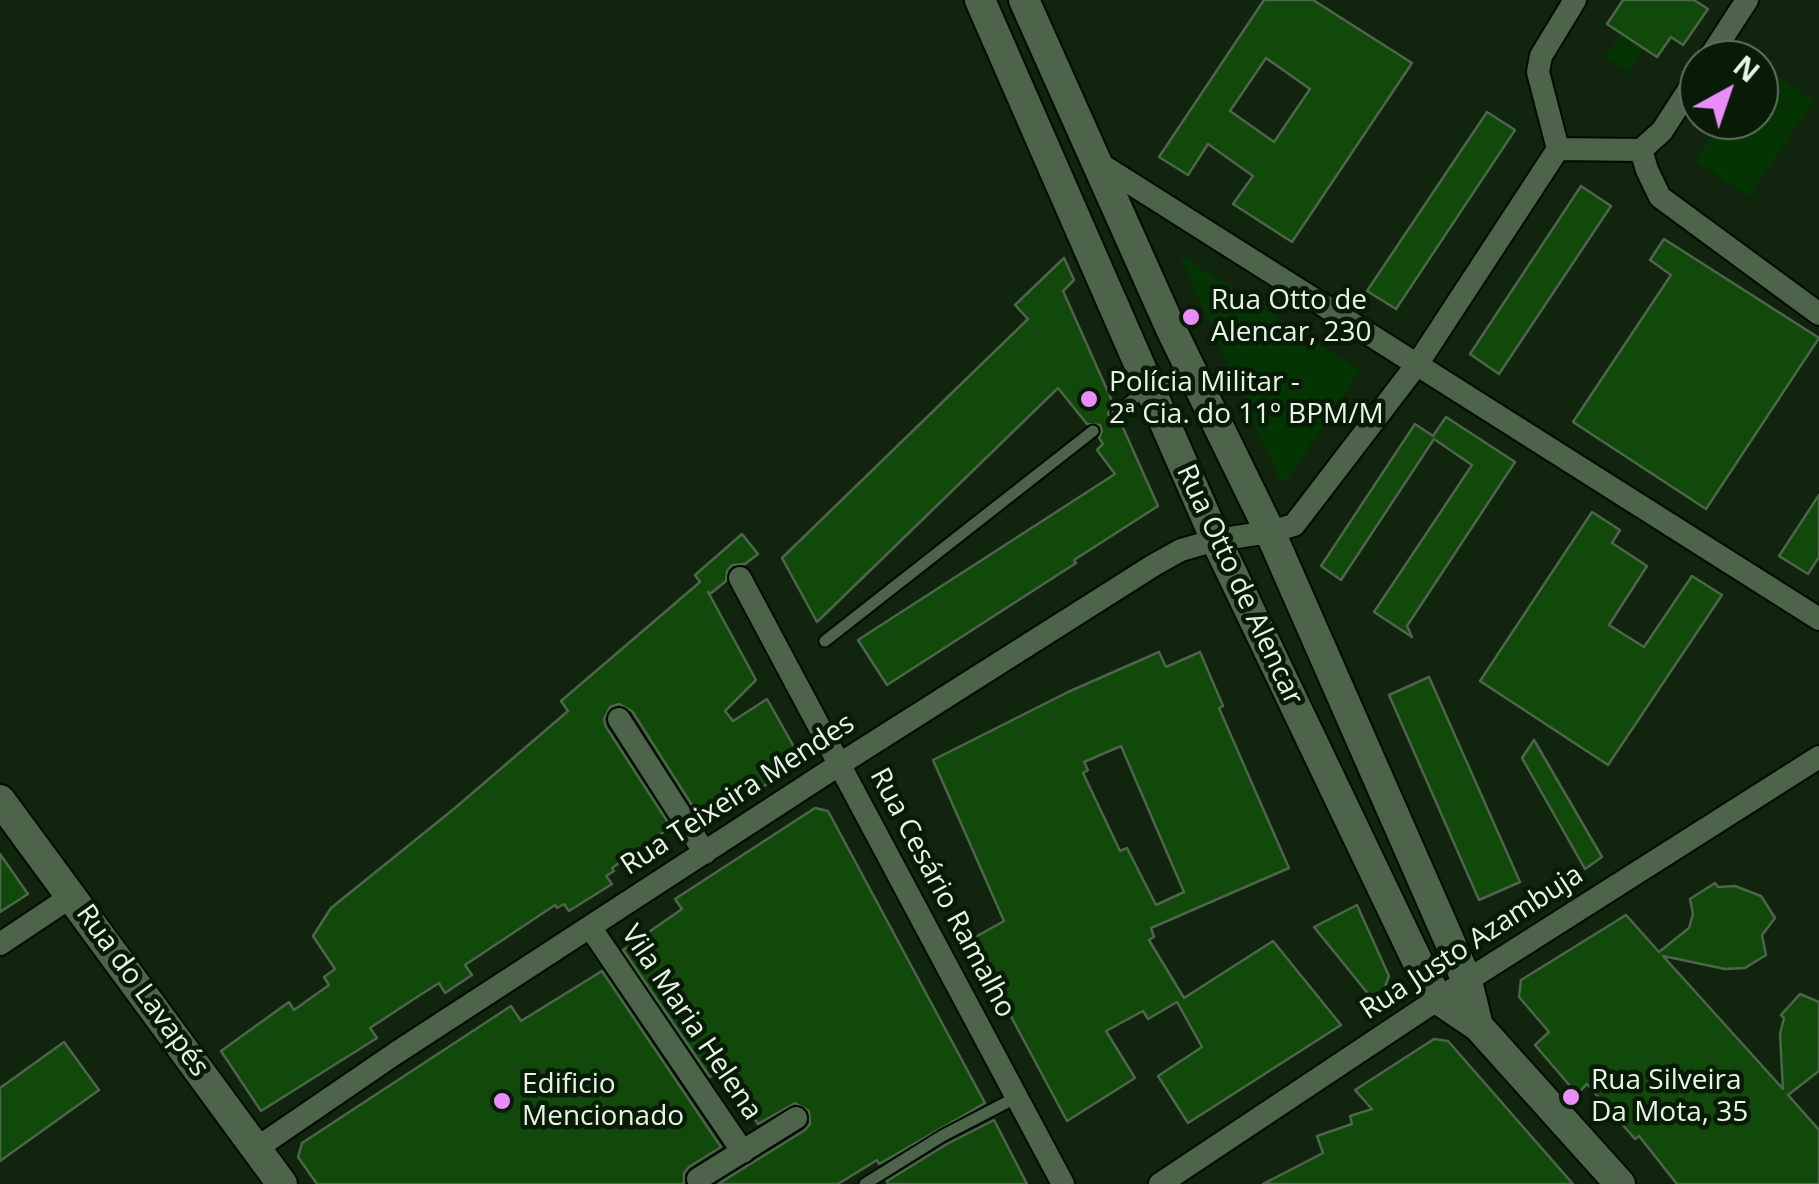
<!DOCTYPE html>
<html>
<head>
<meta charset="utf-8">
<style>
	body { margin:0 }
	#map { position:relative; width:1819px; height:1184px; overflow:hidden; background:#10240e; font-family:"Open Sans",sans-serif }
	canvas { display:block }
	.north { position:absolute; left:1679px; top:40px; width:100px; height:100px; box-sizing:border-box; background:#071b06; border:2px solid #617260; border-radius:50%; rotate:40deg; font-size:28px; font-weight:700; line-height:40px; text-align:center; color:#e7f5e6 }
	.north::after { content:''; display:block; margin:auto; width:35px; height:45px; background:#ec8cfb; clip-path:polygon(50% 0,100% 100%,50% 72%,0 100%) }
</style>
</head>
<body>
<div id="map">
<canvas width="1819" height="1184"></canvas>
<div class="north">N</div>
</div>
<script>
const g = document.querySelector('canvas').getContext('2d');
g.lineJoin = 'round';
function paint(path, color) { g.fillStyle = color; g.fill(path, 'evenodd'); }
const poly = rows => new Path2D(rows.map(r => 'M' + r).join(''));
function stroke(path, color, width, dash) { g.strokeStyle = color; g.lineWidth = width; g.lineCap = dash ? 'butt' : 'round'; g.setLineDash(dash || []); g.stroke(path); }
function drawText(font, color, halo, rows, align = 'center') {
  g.font = font + ' "Open Sans",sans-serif'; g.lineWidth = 9; g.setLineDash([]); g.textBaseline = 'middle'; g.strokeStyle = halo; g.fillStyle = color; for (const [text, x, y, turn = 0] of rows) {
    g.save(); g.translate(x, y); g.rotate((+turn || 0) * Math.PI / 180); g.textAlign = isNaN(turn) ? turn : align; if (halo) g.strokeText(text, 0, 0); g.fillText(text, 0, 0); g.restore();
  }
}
const green = poly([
	[1643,0,1677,0,1628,72,1605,57],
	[1760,64,1814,101,1749,197,1695,160,1722,120,1759,120],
	[1179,254,1359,370,1290,477,1281,483]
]);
const building = poly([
	[1264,0,1313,0,1412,63,1292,242,1233,204,1253,176,1208,144,1188,175,1159,157,1264,0],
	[1266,58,1310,89,1274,142,1230,111,1266,58],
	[1623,0,1694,0,1708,9,1683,45,1671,37,1657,57,1607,24,1623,0],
	[1487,112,1515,130,1396,309,1367,291,1487,112],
	[1581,186,1611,206,1499,374,1470,354,1581,186],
	[1664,239,1819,338,1706,509,1573,422,1671,275,1650,260,1664,239],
	[1064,258,1074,280,1063,291,1113,403,1108,414,1113,420,1120,421,1158,506,1074,560,1076,563,887,685,858,640,1115,474,1097,450,1103,444,1099,438,1102,431,1100,425,1087,424,1058,388,817,622,782,558,1028,319,1015,305,1064,258],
	[1446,417,1515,462,1407,626,1412,637,1374,612,1472,465,1434,439,1341,580,1321,566,1415,424,1433,436,1446,417],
	[1819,495,1819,557,1808,574,1779,556,1819,495],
	[1592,512,1620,530,1612,543,1647,566,1609,625,1644,647,1692,576,1722,595,1608,765,1480,681,1592,512],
	[742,534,758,554,745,564,732,565,727,571,726,581,710,594,708,592,756,680,725,711,733,721,767,699,798,754,794,767,704,824,632,711,619,704,610,707,604,719,606,727,671,827,612,868,614,871,606,876,612,884,569,911,564,904,557,908,555,905,465,965,472,975,445,993,439,983,417,997,370,1028,377,1038,261,1111,221,1051,289,1002,294,1010,329,985,324,977,335,969,313,936,331,908,455,808,568,711,561,701,700,582,695,575,742,534],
	[1159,652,1166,667,1200,652,1223,706,1219,708,1289,868,1151,928,1154,937,1149,940,1184,998,1273,941,1341,1025,1188,1123,1158,1076,1202,1047,1177,1002,1148,1019,1143,1011,1106,1031,1135,1078,1067,1121,970,940,1004,921,933,760,1068,692,1159,652],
	[1121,746,1184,892,1156,905,1127,848,1120,851,1083,773,1088,770,1084,762,1121,746],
	[1429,677,1520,882,1479,900,1389,695,1429,677],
	[1534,740,1602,857,1585,869,1522,758,1534,740],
	[815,808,828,811,985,1103,879,1164,877,1160,838,1184,718,1184,805,1130,810,1124,809,1111,795,1103,758,1124,722,1069,710,1077,623,950,682,909,675,899,815,808],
	[0,854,28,894,0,912,0,854],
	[1715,883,1718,887,1735,886,1761,896,1775,918,1762,935,1766,955,1745,968,1725,969,1663,956,1783,1089,1780,1034,1784,1018,1781,1015,1800,994,1819,1002,1819,1071,1788,1095,1819,1130,1819,1184,1677,1184,1639,1136,1635,1139,1587,1084,1577,1094,1535,1045,1549,1032,1519,997,1521,980,1626,915,1659,952,1689,928,1693,914,1690,899,1715,883],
	[1357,905,1389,976,1378,1006,1314,927,1357,905],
	[602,971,721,1147,689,1167,684,1173,684,1184,317,1184,298,1157,302,1143,511,1006,521,1021,602,971],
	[1434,1039,1448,1041,1573,1184,1263,1184,1323,1153,1317,1136,1352,1124,1350,1116,1372,1109,1355,1090,1434,1039],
	[64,1042,99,1090,0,1161,0,1088,64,1042],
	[994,1120,1027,1184,888,1184,887,1181,947,1144,994,1120]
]);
const lane = poly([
	[1117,412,1149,387,1191,371],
	[825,641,1093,431],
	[865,1184,942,1136,1017,1097]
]);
const street = poly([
	[1708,60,1747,0],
	[1558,149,1641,150,1662,131,1699,74],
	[1558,149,1538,72,1541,56,1575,0],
	[1641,150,1647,170,1660,197,1819,314],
	[1097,162,1819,619],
	[740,578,1063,1184],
	[619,719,705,853],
	[590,927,743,1152],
	[0,944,72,896],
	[257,1148,396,1053,840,764,1154,565,1181,550,1216,540,1270,532,1294,525,1418,363,1558,149],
	[698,1179,796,1118],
	[1160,1184,1438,999,1819,757]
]);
const secondary = poly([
	[980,0,1216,540,1422,971,1438,999,1478,1026,1620,1184],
	[1024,0,1171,329,1270,532,1467,981,1478,1026],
	[0,800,282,1184]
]);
const markers = [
	[1191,317,10,"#ec8cfb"],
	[1089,399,10,"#ec8cfb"],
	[1571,1097,10,"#ec8cfb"],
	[502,1101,10,"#ec8cfb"]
];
const poiNames = [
	["Rua Otto de",1211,301],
	["Alencar, 230",1211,333],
	["Polícia Militar -",1109,383],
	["2ª Cia. do 11º BPM/M",1109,415],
	["Rua Silveira",1591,1081],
	["Da Mota, 35",1591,1113],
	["Edificio",522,1085],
	["Mencionado",522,1117]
];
const streetNames = [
	["Rua Otto de Alencar",1239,585,65],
	["Rua Teixeira Mendes",738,795,-33],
	["Rua Cesário Ramalho",942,893,62],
	["Rua Justo Azambuja",1472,943,-33],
	["Rua do Lavapés",142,991,54],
	["Vila Maria Helena",691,1023,56]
];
paint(green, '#043402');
paint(building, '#10490a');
stroke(building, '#4e644b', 2.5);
stroke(lane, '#000d00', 15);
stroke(street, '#000d00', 26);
stroke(secondary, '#000d00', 34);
stroke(lane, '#4d634a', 11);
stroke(street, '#4d634a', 22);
stroke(secondary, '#4d634a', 30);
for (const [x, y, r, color] of markers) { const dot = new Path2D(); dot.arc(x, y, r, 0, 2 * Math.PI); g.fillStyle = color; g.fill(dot); stroke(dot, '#071b06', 4); }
drawText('28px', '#e7f5e6', '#071b06', poiNames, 'left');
drawText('28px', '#e7f5e6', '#071b06', streetNames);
</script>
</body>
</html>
